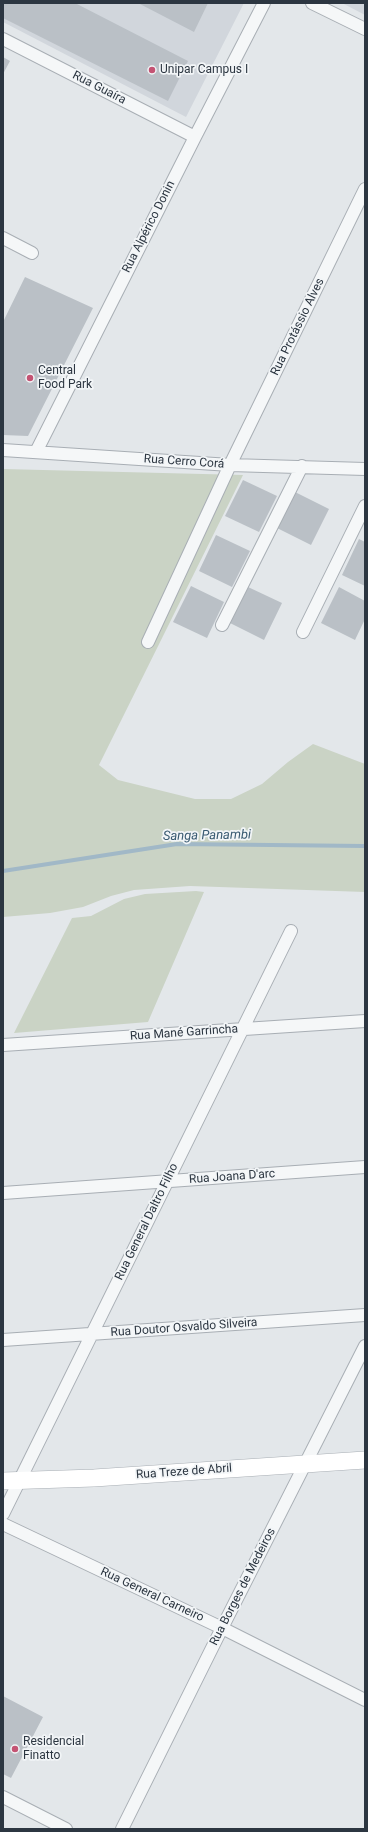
<!DOCTYPE html>
<html>
<head>
<meta charset="utf-8">
<style>
	body { margin:0 }
	#map { position:relative; width:368px; height:1832px; overflow:hidden; background:#e3e7ea; font-family:Roboto,sans-serif }
	canvas { display:block }
	.frame { position:absolute; inset:0; border:4px solid #2c3641; pointer-events:none }
</style>
</head>
<body>
<div id="map">
<canvas width="368" height="1832"></canvas>
<div class="frame"></div>
</div>
<script>
const g = document.querySelector('canvas').getContext('2d');
g.lineJoin = 'round';
function paint(path, color) { g.fillStyle = color; g.fill(path, 'evenodd'); }
const poly = rows => new Path2D(rows.map(r => 'M' + r).join(''));
function stroke(path, color, width, dash) { g.strokeStyle = color; g.lineWidth = width; g.lineCap = dash ? 'butt' : 'round'; g.setLineDash(dash || []); g.stroke(path); }
function drawText(font, color, halo, rows, align = 'center') {
  g.font = font + ' Roboto,sans-serif'; g.lineWidth = 3.5; g.setLineDash([]); g.textBaseline = 'middle'; g.strokeStyle = halo; g.fillStyle = color; for (const [text, x, y, turn = 0] of rows) {
    g.save(); g.translate(x, y); g.rotate((+turn || 0) * Math.PI / 180); g.textAlign = isNaN(turn) ? turn : align; if (halo) g.strokeText(text, 0, 0); g.fillText(text, 0, 0); g.restore();
  }
}
const built = poly([
	[3,3,244,3,186,117,3,22],
	[342,3,365,3,365,15]
]);
const green = poly([
	[3,469,243,475,99,765,118,780,195,799,231,799,262,784,288,762,313,744,365,764,365,892,190,886,134,890,111,896,83,907,50,913,3,917],
	[196,891,204,892,148,1022,14,1033,72,918,91,916,124,899,145,894]
]);
const stream = poly([
	[3,871,177,844,365,846]
]);
const building = poly([
	[3,3,75,3,188,61,168,101,3,18],
	[138,3,208,3,194,32],
	[3,57,10,61,3,74],
	[25,277,93,308,28,436,3,435,3,322],
	[243,480,277,496,259,532,225,516],
	[295,492,329,509,311,545,277,528],
	[216,535,250,551,232,587,199,571],
	[359,539,365,542,365,586,342,575],
	[191,586,224,602,207,638,173,622],
	[248,587,282,603,264,640,230,623],
	[339,587,365,601,365,619,355,640,321,623],
	[3,1696,43,1717,11,1778,3,1774]
]);
const street = poly([
	[312,3,365,29],
	[3,39,195,137],
	[3,238,32,253],
	[3,450,230,465,365,469],
	[36,452,195,137,264,3],
	[222,625,302,466],
	[303,632,365,506],
	[148,642,230,465,365,189],
	[3,1045,365,1021],
	[3,1193,365,1167],
	[3,1340,365,1315],
	[3,1514,291,931],
	[3,1524,222,1628,365,1700],
	[3,1797,66,1829],
	[122,1829,222,1628,365,1346]
]);
const secondary = poly([
	[3,1481,94,1478,365,1460]
]);
const markers = [
	[152,70,4,"#c45373"],
	[30,378,4,"#c45373"],
	[15,1749,4,"#c45373"]
];
const poiNames = [
	["Unipar Campus I",160,70],
	["Central",38,371],
	["Food Park",38,385],
	["Residencial",23,1742],
	["Finatto",23,1756]
];
const streetNames = [
	["Rua Guaíra",99,88,27],
	["Rua Alpérico Donin",149,227,-63],
	["Rua Protássio Alves",298,327,-64],
	["Rua Cerro Corá",184,462,4],
	["Rua Mané Garrincha",184,1033,-4],
	["Rua Joana D'arc",232,1177,-4],
	["Rua General Daltro Filho",147,1222,-64],
	["Rua Doutor Osvaldo Silveira",184,1328,-4],
	["Rua Treze de Abril",184,1472,-4],
	["Rua Borges de Medeiros",243,1587,-63],
	["Rua General Carneiro",152,1595,25]
];
const waterNames = [
	["Sanga Panambi",207,836,-1]
];
paint(built, '#d1d6dc');
paint(green, '#cad3c5');
stroke(stream, '#a1b8c7', 4);
paint(building, '#bac0c6');
stroke(street, '#a8aeb4', 14);
stroke(secondary, '#a8aeb4', 18);
stroke(street, '#f5f7f8', 12);
stroke(secondary, '#fff', 17);
for (const [x, y, r, color] of markers) { const dot = new Path2D(); dot.arc(x, y, r, 0, 2 * Math.PI); g.fillStyle = color; g.fill(dot); stroke(dot, '#f2f5f7', 1.5); }
drawText('12px', '#2c3641', '#f2f5f7', poiNames, 'left');
drawText('12px', '#2c3641', '#f2f5f7', streetNames);
drawText('italic 13px', '#395a71', '#f2f5f7', waterNames);
</script>
</body>
</html>
